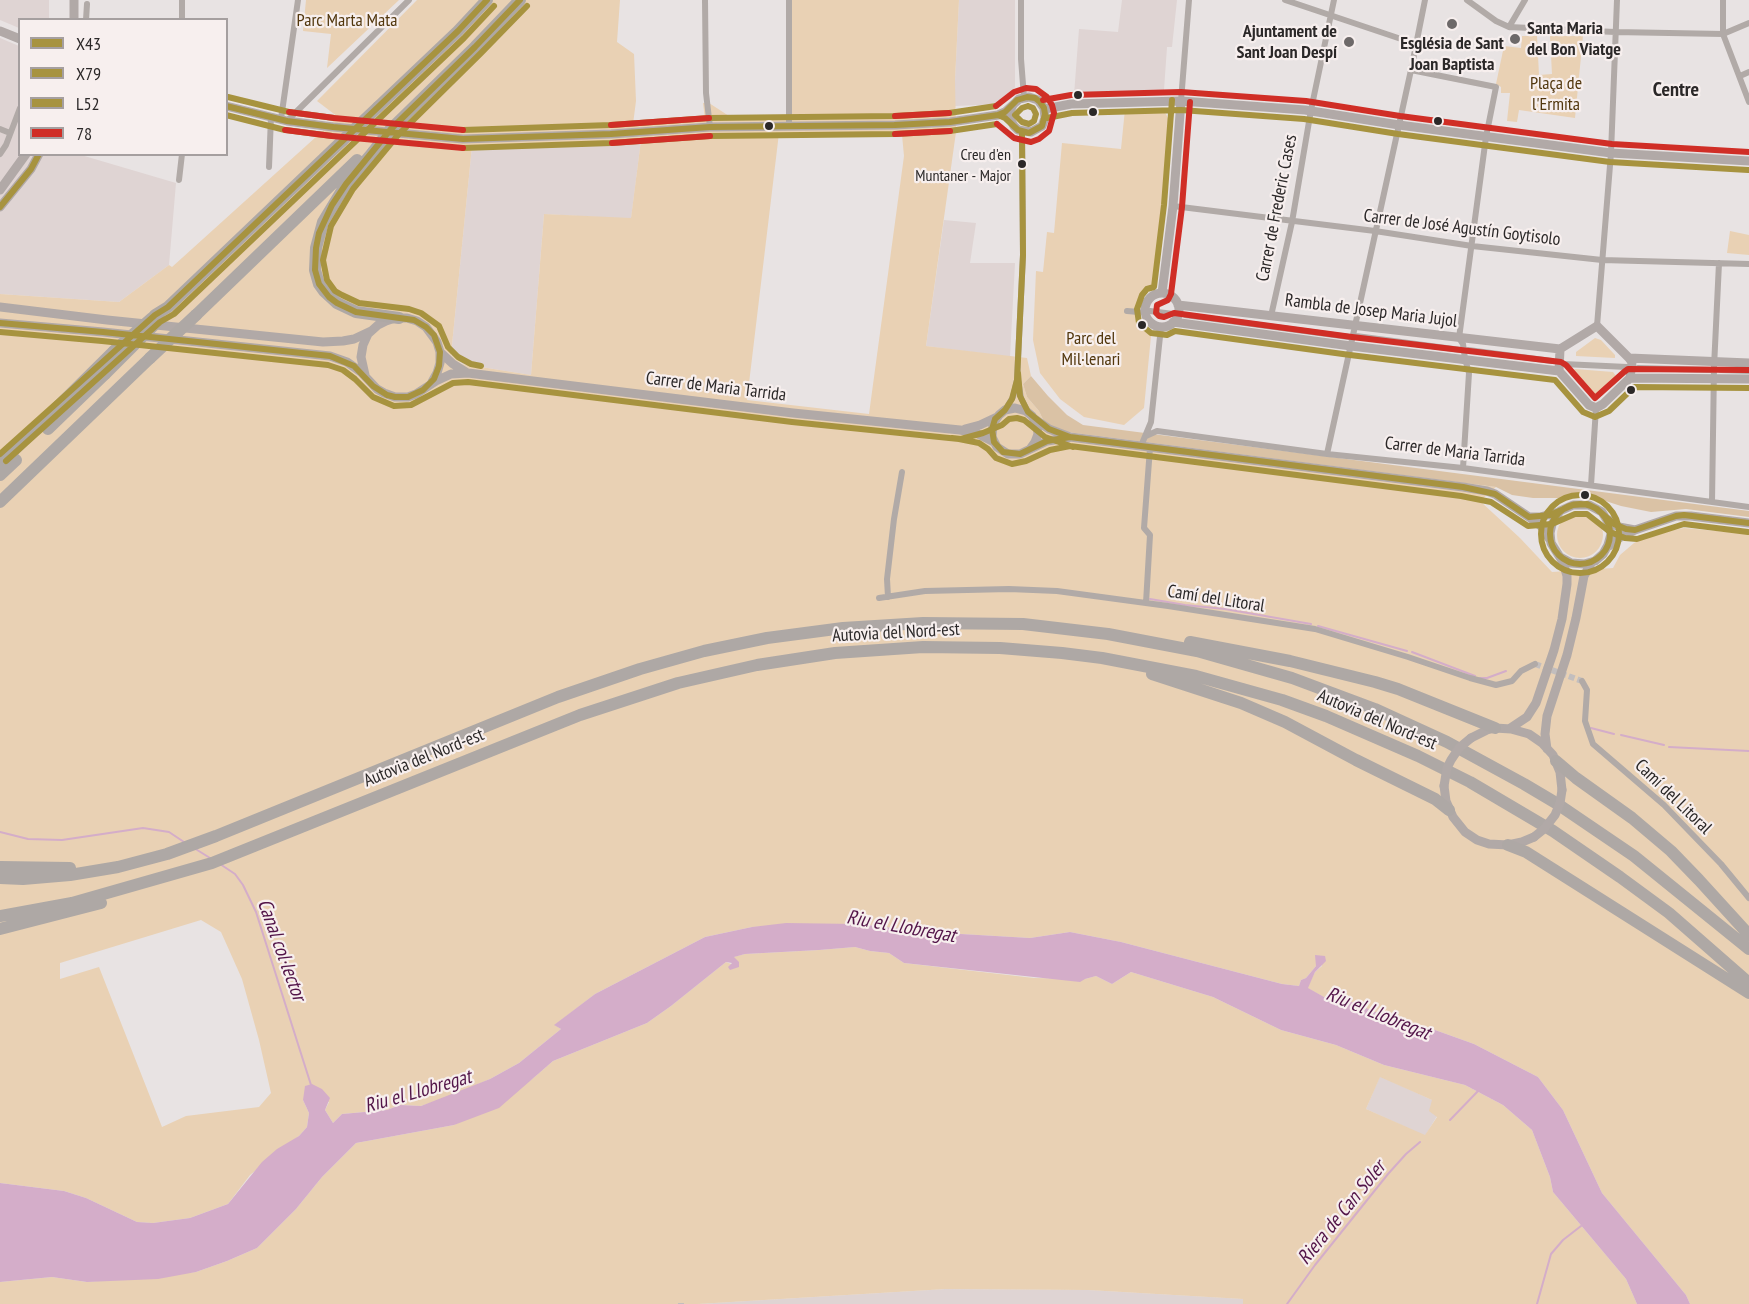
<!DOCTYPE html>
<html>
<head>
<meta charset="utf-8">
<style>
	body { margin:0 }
	#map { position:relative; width:1749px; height:1304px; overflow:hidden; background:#e8e3e3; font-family:"PT Sans Narrow",sans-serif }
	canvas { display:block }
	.legend { position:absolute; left:18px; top:18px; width:210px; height:138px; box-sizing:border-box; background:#f7efee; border:2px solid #a59f9f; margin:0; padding:8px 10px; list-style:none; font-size:18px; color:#2b2828 }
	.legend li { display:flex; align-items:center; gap:12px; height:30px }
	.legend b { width:30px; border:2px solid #a59f9f }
</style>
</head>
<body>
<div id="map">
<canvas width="1749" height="1304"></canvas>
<ul class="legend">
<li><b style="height:8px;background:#a7933f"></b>X43</li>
<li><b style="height:8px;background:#a7933f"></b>X79</li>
<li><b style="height:8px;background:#a7933f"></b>L52</li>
<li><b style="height:8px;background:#d02e26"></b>78</li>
</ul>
</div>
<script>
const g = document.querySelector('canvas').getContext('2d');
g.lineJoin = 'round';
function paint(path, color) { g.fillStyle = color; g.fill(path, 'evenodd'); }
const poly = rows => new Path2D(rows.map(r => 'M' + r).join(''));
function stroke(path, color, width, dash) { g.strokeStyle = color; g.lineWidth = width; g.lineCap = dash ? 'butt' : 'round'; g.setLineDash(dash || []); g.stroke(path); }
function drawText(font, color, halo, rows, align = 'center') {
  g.font = font + ' "PT Sans Narrow",sans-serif'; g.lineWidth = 4.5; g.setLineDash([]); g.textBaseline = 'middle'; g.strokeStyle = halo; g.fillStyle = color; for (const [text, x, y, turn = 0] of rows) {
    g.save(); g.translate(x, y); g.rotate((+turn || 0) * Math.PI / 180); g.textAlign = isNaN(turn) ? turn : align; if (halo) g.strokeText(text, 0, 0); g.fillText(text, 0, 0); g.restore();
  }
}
const built = poly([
	[0,0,49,0,49,19,20,20,19,28,0,20],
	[959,0,1015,0,1015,87,1003,104,955,106,955,80],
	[1122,0,1177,0,1172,47,1167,47,1164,90,1160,94,1074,95,1079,29,1118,32],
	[0,38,19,46,20,154,81,155,176,183,169,265,119,302,0,294],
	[641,140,631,219,544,214,531,375,462,364,451,355,472,146],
	[944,220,976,223,970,263,1015,263,1010,357,926,346],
	[1380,1076,1432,1100,1437,1116,1425,1136,1366,1109],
	[946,1289,1088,1290,1244,1299,1243,1304,698,1304]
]);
const green = poly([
	[306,0,399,0,327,68,331,34,303,31],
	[417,0,620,0,617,42,634,54,636,101,633,124,705,119,703,103,709,103,729,116,786,116,787,0,959,0,955,80,956,132,926,346,1027,358,1031,376,1023,384,1027,397,1039,411,1045,424,1059,431,1496,487,1480,501,1520,538,1552,572,1613,568,1620,555,1634,543,1653,534,1684,528,1749,534,1749,1304,1690,1304,1686,1295,1602,1193,1563,1110,1538,1077,1474,1044,1435,1030,1333,1002,1307,988,1315,972,1322,966,1316,956,1316,966,1306,978,1301,980,1299,986,1282,984,1121,942,1070,932,1030,938,961,934,930,928,902,929,857,924,752,927,705,937,595,994,555,1025,561,1029,519,1063,490,1079,453,1095,421,1106,400,1105,387,1110,342,1114,333,1123,325,1110,329,1102,303,1100,309,1113,307,1127,299,1136,250,1175,228,1204,190,1218,153,1223,137,1222,86,1198,64,1191,0,1183,0,294,119,302,169,265,172,267,338,117,317,101],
	[779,133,902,135,904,156,869,414,747,400],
	[641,140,631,218,544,214,531,375,462,364,451,355,472,146],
	[201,920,221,932,242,979,259,1040,271,1093,259,1107,186,1116,162,1127,99,967,60,979,60,963],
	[1522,36,1537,36,1539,75,1552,74,1550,36,1583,36,1575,118,1519,110,1517,122,1507,121,1510,93,1501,93,1501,87,1496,84,1504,46,1521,48],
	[1154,108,1161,110,1166,114,1170,123,1156,286,1148,290,1138,300,1135,314,1142,329,1151,336,1144,408,1124,425,1084,417,1060,399,1040,373,1033,340,1036,271,1043,272,1047,232,1054,233,1062,143,1121,149,1125,109],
	[1730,231,1749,235,1749,255,1727,253],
	[1595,338,1601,340,1615,355,1615,358,1576,356,1576,352],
	[1575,369,1613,372,1616,376,1597,394,1591,394,1572,374,1572,371],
	'1557 535a23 23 0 1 1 46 0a23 23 0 1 1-46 0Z',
	[855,947,870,951,889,953,904,963,1034,978,1085,979,1096,976,1112,984,1131,972,1213,997,1281,1030,1336,1045,1384,1065,1465,1085,1503,1105,1532,1130,1550,1177,1553,1192,1626,1279,1637,1304,1243,1304,1243,1299,1088,1290,946,1289,698,1304,0,1304,0,1282,52,1277,87,1282,196,1272,227,1261,257,1248,296,1209,322,1177,356,1143,454,1125,531,1080,553,1061,647,1023,671,1006,726,962,739,967,733,957,745,954,819,950],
	[1380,1077,1432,1100,1429,1111,1437,1117,1425,1135,1366,1109]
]);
const forest = poly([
	[1031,376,1048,396,1067,415,1083,425,1749,511,1749,517,1686,509,1651,512,1621,506,1581,493,1565,498,1533,498,1512,495,1496,487,1059,431,1045,424,1039,411,1027,397,1023,384]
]);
const water = poly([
	[786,923,857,924,902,929,930,928,961,934,1030,938,1070,932,1121,942,1282,984,1299,986,1301,980,1306,978,1316,966,1315,955,1325,956,1326,961,1315,972,1308,988,1333,1002,1342,998,1390,1018,1435,1030,1474,1044,1538,1077,1563,1110,1602,1193,1686,1295,1690,1304,1637,1304,1626,1279,1553,1192,1550,1177,1532,1130,1503,1105,1465,1085,1384,1065,1336,1045,1281,1030,1213,997,1131,972,1112,984,1096,976,1085,979,1080,982,904,963,889,953,870,951,855,947,819,950,745,954,734,957,739,962,739,967,730,970,728,967,732,963,726,962,671,1006,647,1023,553,1061,499,1108,454,1125,356,1143,322,1177,296,1209,257,1248,227,1261,196,1272,158,1279,87,1282,52,1277,0,1282,0,1183,64,1191,86,1198,137,1222,153,1223,190,1218,228,1204,262,1162,277,1149,299,1136,307,1127,309,1113,303,1100,305,1086,312,1084,322,1089,330,1098,325,1110,333,1123,342,1114,387,1110,400,1105,421,1106,490,1079,519,1063,561,1029,554,1025,595,994,705,937,752,927]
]);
const stream = poly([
	[1150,599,1185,605,1225,609,1311,624],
	[1318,626,1407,651],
	[1412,652,1475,676],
	[1480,678,1487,678,1506,671],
	[1591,728,1614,734],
	[1621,735,1664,745],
	[1669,747,1749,751],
	[0,832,28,839,62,840,143,828,169,832,184,842],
	[194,848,210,858],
	[220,864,235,874,243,885,256,912,311,1085],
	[1450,1120,1479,1090],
	[1287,1304,1315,1265,1388,1174,1406,1154,1420,1142],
	[1537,1304,1551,1254,1563,1240,1581,1226]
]);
const streetTunnel = poly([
	[1535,664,1582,681],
	[681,1304,681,1303]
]);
const street = poly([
	[705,0,706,93,710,127],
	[1021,0,1021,59,1024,97],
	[1285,0,1416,44],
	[1467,0,1496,21,1509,27,1615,32,1723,34,1749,23],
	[1723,0,1723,34,1749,102],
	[86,20,87,4],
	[182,20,182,0],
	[1509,27,1525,0],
	[1411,70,1496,87,1486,137,1459,338,1463,344,1465,359,1469,373,1463,468],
	[1740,76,1749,72],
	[1181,101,1189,0],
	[281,119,298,0],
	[287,121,409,0],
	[789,125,789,0],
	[0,129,10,133],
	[0,154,6,145,20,108],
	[269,167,271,117],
	[179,180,182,154],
	[1173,206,1375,231,1472,246,1602,260,1749,264],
	[1127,311,1139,312],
	[1150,311,1173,314],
	[1185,315,1349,337],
	[1271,316,1292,222,1311,110,1334,0],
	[1597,326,1611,153,1617,0],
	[1356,336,1461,350],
	[1468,350,1552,361],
	[1563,364,1627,367],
	[1638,368,1712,370],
	[1721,370,1749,371],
	[1018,380,1021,398,1028,412],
	[1005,410,1013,397,1017,380,1023,255,1022,132],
	[1146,436,1157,431,1327,454,1463,468,1749,507],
	[1141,446,1151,422,1161,327],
	[1327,454,1411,70,1425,0],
	[1591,485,1596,408],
	[1712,502,1714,367,1719,263],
	[888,597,887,579,894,519,902,472],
	[879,598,925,591,1009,589,1057,591,1168,606,1315,629,1408,657,1470,678,1496,685,1512,681,1521,671,1535,664],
	[1146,603,1150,535,1144,528,1150,448],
	[1582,681,1587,690,1585,721,1593,744,1664,805,1721,864,1749,898]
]);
const secondary = poly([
	[74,20,74,0],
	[0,31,20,39],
	[226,106,287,121,333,127,463,139,611,134,710,127,895,125,950,122,998,115,1005,112,1016,102,1019,99,1029,97,1038,100,1044,108,1045,118,1042,126,1031,132,1018,130,1014,126,1010,119,1010,111,1013,105],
	[1045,109,1071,104,1181,101,1305,110,1399,125,1611,153,1749,161],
	[0,190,26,154],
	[0,207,31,169,39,154],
	[1162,293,1173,206,1181,101],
	'1145 310a17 17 0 1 1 34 0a17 17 0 1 1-34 0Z',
	[1178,305,1560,349],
	[0,307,107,320,323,342,343,341,354,339,371,331],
	[1173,322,1351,346,1559,371,1589,405,1596,408,1603,404,1630,378,1632,362,1629,358,1597,326,1560,349,1559,371],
	[0,323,103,332,330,356,347,362,361,372,377,389,384,393,395,397,408,397,416,394,436,381,451,374,468,373,793,413,960,430,976,433,994,442],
	[440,352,453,364,466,372],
	[1629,358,1749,363],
	[365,375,361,357,363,345,368,334,378,325,386,321,395,318,407,318,417,321,426,327,437,342,440,352,440,363,437,373,432,382],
	[1630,378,1749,379],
	[1033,418,1049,429,1070,437,1463,487,1487,491,1495,494,1529,517,1542,527,1550,540],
	[965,429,980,425,997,417],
	[1030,449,1035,442,1038,434,1037,425,1032,416,1026,411,1015,408,1005,410,999,415,993,424,992,437,997,447,1008,454,1020,454,1047,441,1068,438],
	[1529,517,1540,517,1559,512],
	[1607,519,1619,527,1635,530],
	[1609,546,1617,539,1635,530,1676,516,1691,516,1749,523],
	[1509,729,1527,717,1536,703,1554,650,1562,619,1567,584,1567,576,1563,562,1551,543,1550,533,1552,524,1560,511,1573,505,1589,505,1602,512,1608,522,1611,534,1608,545,1603,554,1595,561,1584,564,1571,563,1560,557],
	[1471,738,1487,730,1495,728,1511,729,1529,734,1542,743,1553,755,1560,772,1562,790],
	[1547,749,1545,734,1547,716,1567,655,1576,618,1584,576,1592,562],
	[1444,786,1446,801,1453,817,1465,832,1477,840,1489,844,1508,845,1522,842,1534,837]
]);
const highway = poly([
	[378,107,458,31,487,0],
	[391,129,475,47,520,0],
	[373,152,346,184,323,222,316,248,315,270,319,284,324,291,337,303,356,312,399,318],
	[155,315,168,307,342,141],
	[196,315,357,160],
	[48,429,105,374],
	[0,464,114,351],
	[0,475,16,460],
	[0,502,150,358],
	[1190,642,1290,661,1375,682,1398,689,1495,728],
	[1152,674,1241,703,1285,722,1356,760,1435,799,1449,810],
	[1556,761,1576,778,1632,818,1671,851,1699,880,1749,935],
	[1508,845,1526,852,1749,993],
	[0,867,70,868],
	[0,878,23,879,70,875,118,867,167,854,216,836,558,697,640,669,704,651,767,638,843,628,923,623,1023,624,1108,634,1197,651,1292,678,1375,709,1447,742,1524,784,1556,803,1634,856,1749,949],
	[0,916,72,903,212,863,580,715,678,683,757,665,835,653,923,647,1000,648,1062,653,1102,658,1196,676,1282,700,1326,716,1418,756,1470,782,1553,831,1620,877,1669,913,1749,983],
	[0,929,101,903]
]);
const secondaryBridge = poly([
	[1444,786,1447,768,1451,760,1459,748,1471,738],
	[1534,837,1544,829,1555,815,1560,803,1562,790]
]);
const highwayBridge = poly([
	[342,141,378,107],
	[373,152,391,129],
	[114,351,152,318],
	[150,358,196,315],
	[105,374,159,320]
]);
const bus1 = poly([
	[1027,97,1035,98,1040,102,1044,108,1045,114,1042,126,1029,133,1018,130,1005,118,998,115,1005,112,1017,100,1027,97],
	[226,106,287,121],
	[226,106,287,121],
	[287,121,333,127],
	[950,122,998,115],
	[950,122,998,115],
	[895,125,950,122],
	[333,127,463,139],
	[333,127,463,139],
	[710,127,895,125],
	[710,127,895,125],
	[1022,132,1023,255,1017,380,1012,399,1005,410,995,419,992,429,994,442,1003,452,1020,454,1047,441,1070,437,1463,487,1495,494,1529,517,1550,515,1573,505,1587,504,1597,509,1614,524,1626,529,1635,530,1676,516,1684,515,1749,523],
	[611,134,710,127],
	[463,139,611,134],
	[463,139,611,134],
	[0,207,31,169,39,154],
	[0,323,103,332,330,356,354,366,373,386,387,395,395,397,408,397,423,390,434,379,439,366,440,352,434,335,426,327,414,320,356,312,337,303,329,297,319,284,315,270,316,248,319,233,332,205,346,184,391,129,475,47,520,0],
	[1018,373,1020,396,1028,412,1049,429,1070,437,1078,438],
	[0,454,155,315,168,307,458,31,487,0],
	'1550 534a30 30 0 1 1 60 0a30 30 0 1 1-60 0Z'
]);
const bus2 = poly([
	[0,332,102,341,328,365,343,370,355,379,373,397,394,406,411,405,453,383,468,382,792,422,959,439,979,443,988,449,996,458,1012,464,1026,461,1050,450,1070,446,1461,496,1491,502,1528,526,1552,524,1575,514,1587,514,1610,532,1625,538,1637,539,1684,524,1748,532],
	[481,366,471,364,458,357,448,347,439,326,421,313,409,309,359,303,342,295,335,291,327,280,323,260,331,226,353,189,398,135,481,53,527,6],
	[952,438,961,439,983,433,1002,425,1009,419,1017,418,1024,420,1045,437,1073,447],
	[6,461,160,322,174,314,464,38,494,6],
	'1541 534a39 39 0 1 1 78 0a39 39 0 1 1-78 0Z'
]);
const bus3 = poly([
	[228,97,289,112,334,118],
	[1172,100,1164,205,1154,287,1147,289,1142,295,1137,309,1139,323,1151,333,1167,335,1175,331,1350,355,1555,380,1583,412,1595,417,1609,411,1634,387,1749,388],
	[1028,106,1033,108,1036,114,1034,121,1029,124,1022,122,1015,115,1022,108,1028,106],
	[226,115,285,130],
	[1047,118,1072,113,1181,110,1304,119,1398,134,1610,162,1748,170],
	[286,130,332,136],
	[463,130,611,125,710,118,895,116,949,113,996,106],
	[463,148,611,143,710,136,895,134,950,131,997,124]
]);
const bus4 = poly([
	[1043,100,1071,95,1181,92,1306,101,1400,116,1612,144,1749,152],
	[1190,102,1182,207,1171,294,1168,300,1157,305,1156,313,1159,316,1164,317,1174,313,1352,337,1561,362,1566,365,1595,398,1624,372,1628,369,1749,370],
	[996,106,1014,92,1026,88,1036,89,1047,97,1052,105,1054,113,1049,131,1039,139,1031,142,1014,138,997,124],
	[289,112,334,118,463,130],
	[895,116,949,113],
	[611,125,709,118],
	[285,130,332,136,463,148],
	[895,134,950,131],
	[612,143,710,136]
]);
const markers = [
	[1452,24,6,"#6d6969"],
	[1515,39,6,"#6d6969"],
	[1349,42,6,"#6d6969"],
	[1078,95,5,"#2b2828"],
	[1093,112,5,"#2b2828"],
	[1438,121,5,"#2b2828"],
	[769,126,5,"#2b2828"],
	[1022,164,5,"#2b2828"],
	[1142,325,5,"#2b2828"],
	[1631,390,5,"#2b2828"],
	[1585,495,5,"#2b2828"]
];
const busNames = [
	["Creu d'en",1011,155],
	["Muntaner - Major",1011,176]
];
const parkNames = [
	["Parc Marta Mata",347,21],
	["Plaça de",1556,84],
	["l'Ermita",1556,105],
	["Parc del",1091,339],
	["Mil·lenari",1091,360]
];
const poiNames = [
	["Santa Maria",1527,29],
	["del Bon Viatge",1527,50],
	["Ajuntament de",1337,32,"right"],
	["Sant Joan Despí",1337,53,"right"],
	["Església de Sant",1452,44,"center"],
	["Joan Baptista",1452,65,"center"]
];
const streetNames = [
	["Carrer de Frederic Cases",1277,208,-79],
	["Carrer de José Agustín Goytisolo",1462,228,7],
	["Rambla de Josep Maria Jujol",1371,311,7],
	["Carrer de Maria Tarrida",716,387,7],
	["Carrer de Maria Tarrida",1455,452,7],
	["Camí del Litoral",1216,599,9],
	["Autovia del Nord-est",896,633,-3],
	["Autovia del Nord-est",1377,720,23],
	["Autovia del Nord-est",424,758,-22],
	["Camí del Litoral",1673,797,44]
];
const neighbourhoodNames = [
	["Centre",1676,90]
];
const waterNames = [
	["Riu el Llobregat",901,927,10],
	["Canal col·lector",281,950,70],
	["Riu el Llobregat",1378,1014,22],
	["Riu el Llobregat",418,1092,-16],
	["Riera de Can Soler",1342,1213,-51]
];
paint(built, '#dfd4d3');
paint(green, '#e9d1b4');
paint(forest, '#dac2a5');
paint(water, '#d4adc9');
stroke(stream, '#d4adc9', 2);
stroke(streetTunnel, '#c2bebe', 6, [6, 3]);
stroke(street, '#b1aaa7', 6);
stroke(secondary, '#b1a9a7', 9);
stroke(highway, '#aea8a5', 12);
stroke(secondaryBridge, '#b1a9a7', 9);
stroke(highwayBridge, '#aea8a5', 12);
stroke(bus1, '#a7933f', 6);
stroke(bus2, '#a7933f', 6);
stroke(bus3, '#a7933f', 6);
stroke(bus4, '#d02e26', 6);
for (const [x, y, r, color] of markers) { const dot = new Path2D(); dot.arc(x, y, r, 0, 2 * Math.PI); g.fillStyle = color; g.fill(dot); stroke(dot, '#f7efee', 2); }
drawText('16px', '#2b2828', '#f7efee', busNames, 'right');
drawText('18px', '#52370d', '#f7efee', parkNames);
drawText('bold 18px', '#2b2828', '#f7efee', poiNames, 'left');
drawText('18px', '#2b2828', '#f7efee', streetNames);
drawText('bold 20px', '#2b2828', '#f7efee', neighbourhoodNames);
drawText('italic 20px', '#531549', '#f7efee', waterNames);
</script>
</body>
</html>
